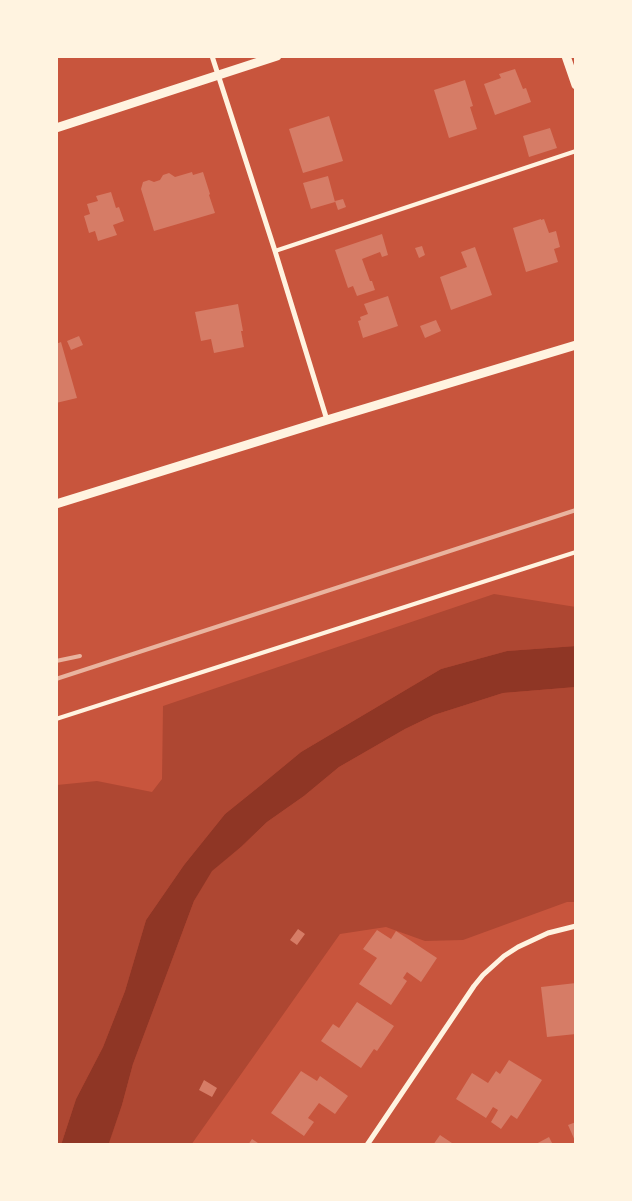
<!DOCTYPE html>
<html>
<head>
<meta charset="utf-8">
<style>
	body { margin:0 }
	#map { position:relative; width:632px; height:1201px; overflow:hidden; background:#c8553d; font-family:Figtree,sans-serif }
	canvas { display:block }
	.frame { position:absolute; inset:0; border:58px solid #fff3e0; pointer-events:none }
</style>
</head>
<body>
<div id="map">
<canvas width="632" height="1201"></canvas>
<div class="frame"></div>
</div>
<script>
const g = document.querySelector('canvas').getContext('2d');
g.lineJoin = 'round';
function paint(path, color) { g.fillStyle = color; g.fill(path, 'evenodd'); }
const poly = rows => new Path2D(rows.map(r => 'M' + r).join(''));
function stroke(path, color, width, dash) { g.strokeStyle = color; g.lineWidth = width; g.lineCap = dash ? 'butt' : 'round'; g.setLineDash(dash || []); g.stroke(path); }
const green = poly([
	[494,594,576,607,576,646,507,651,441,669,301,752,261,785,225,814,184,865,146,920,125,991,103,1047,76,1099,61,1145,56,1145,57,785,97,781,152,792,162,779,163,706],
	[576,687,576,902,567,902,463,940,425,941,386,927,340,934,191,1145,108,1145,122,1105,133,1064,172,960,194,901,211,871,241,847,267,822,304,796,339,767,405,729,434,715,503,693]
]);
const water = poly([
	[576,646,576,687,503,693,434,715,405,729,339,767,304,796,267,822,241,847,212,871,194,901,172,960,133,1064,122,1105,109,1143,108,1145,61,1145,76,1099,103,1047,125,991,146,920,184,865,225,814,261,785,301,752,441,669,507,651]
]);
const building = poly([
	[515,69,523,89,526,88,531,102,495,115,484,84,501,78,499,74],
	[465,80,473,106,470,107,477,129,449,138,434,90],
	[329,116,343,161,303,173,289,129],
	[550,128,557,148,529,157,523,136],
	[192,172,193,175,203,172,210,194,209,195,215,213,154,231,141,189,143,182,149,180,154,182,160,180,163,175,169,173,175,177],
	[328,176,335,202,311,209,303,183],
	[111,192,116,208,119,207,124,221,113,225,117,235,98,241,95,231,89,233,84,216,90,214,87,204,98,201,96,196],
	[343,199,346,207,338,210,335,201],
	[541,219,541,220,544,219,549,233,556,231,560,247,554,249,558,262,526,272,513,228],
	[382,234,388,255,382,257,380,252,362,259,370,281,372,281,375,290,357,296,353,286,348,288,335,250],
	[422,246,425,255,419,258,415,248],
	[475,247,492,295,451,310,440,277,467,267,461,252],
	[388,296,398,326,363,338,358,321,361,320,360,317,368,314,364,304],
	[238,304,243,331,241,331,244,347,214,353,211,339,201,341,195,312],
	[436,320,441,331,425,338,420,326],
	[79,336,83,345,71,350,67,341],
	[61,342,77,398,56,403,56,344],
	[298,929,305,934,297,945,290,940],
	[377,930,391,939,396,931,437,958,421,982,407,972,403,978,407,981,391,1005,359,984,377,958,363,949],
	[576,983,576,1034,547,1037,541,987],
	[357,1002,394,1026,377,1051,374,1049,361,1068,321,1041,333,1024,339,1028],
	[509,1060,542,1080,517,1119,511,1115,501,1129,491,1122,498,1110,493,1107,486,1118,456,1099,472,1073,488,1083,496,1071,500,1074],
	[301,1071,317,1081,320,1076,348,1096,335,1114,319,1103,308,1118,314,1122,304,1136,271,1113],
	[204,1080,217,1088,212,1097,199,1090],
	[576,1122,576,1143,568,1125],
	[440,1135,455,1145,433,1145],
	[549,1137,553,1145,534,1145],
	[252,1139,261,1145,248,1145]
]);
const service = poly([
	[275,251,576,151],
	[56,719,576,552]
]);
const minor = poly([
	[212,56,275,251,327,420],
	[367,1145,474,986,483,975,504,956,518,947,548,933,576,926]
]);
const tertiary = poly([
	[566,56,576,85],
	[56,128,277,56],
	[56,504,327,420,576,345]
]);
const rail = poly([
	[56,661,80,656],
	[56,679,576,510]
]);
paint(green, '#ae4732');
paint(water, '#8f3625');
paint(building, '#d67c66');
stroke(service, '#fff3e0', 4);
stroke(minor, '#fff3e0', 5);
stroke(tertiary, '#fff3e0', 9);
stroke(rail, '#e9b49f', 4);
</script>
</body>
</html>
